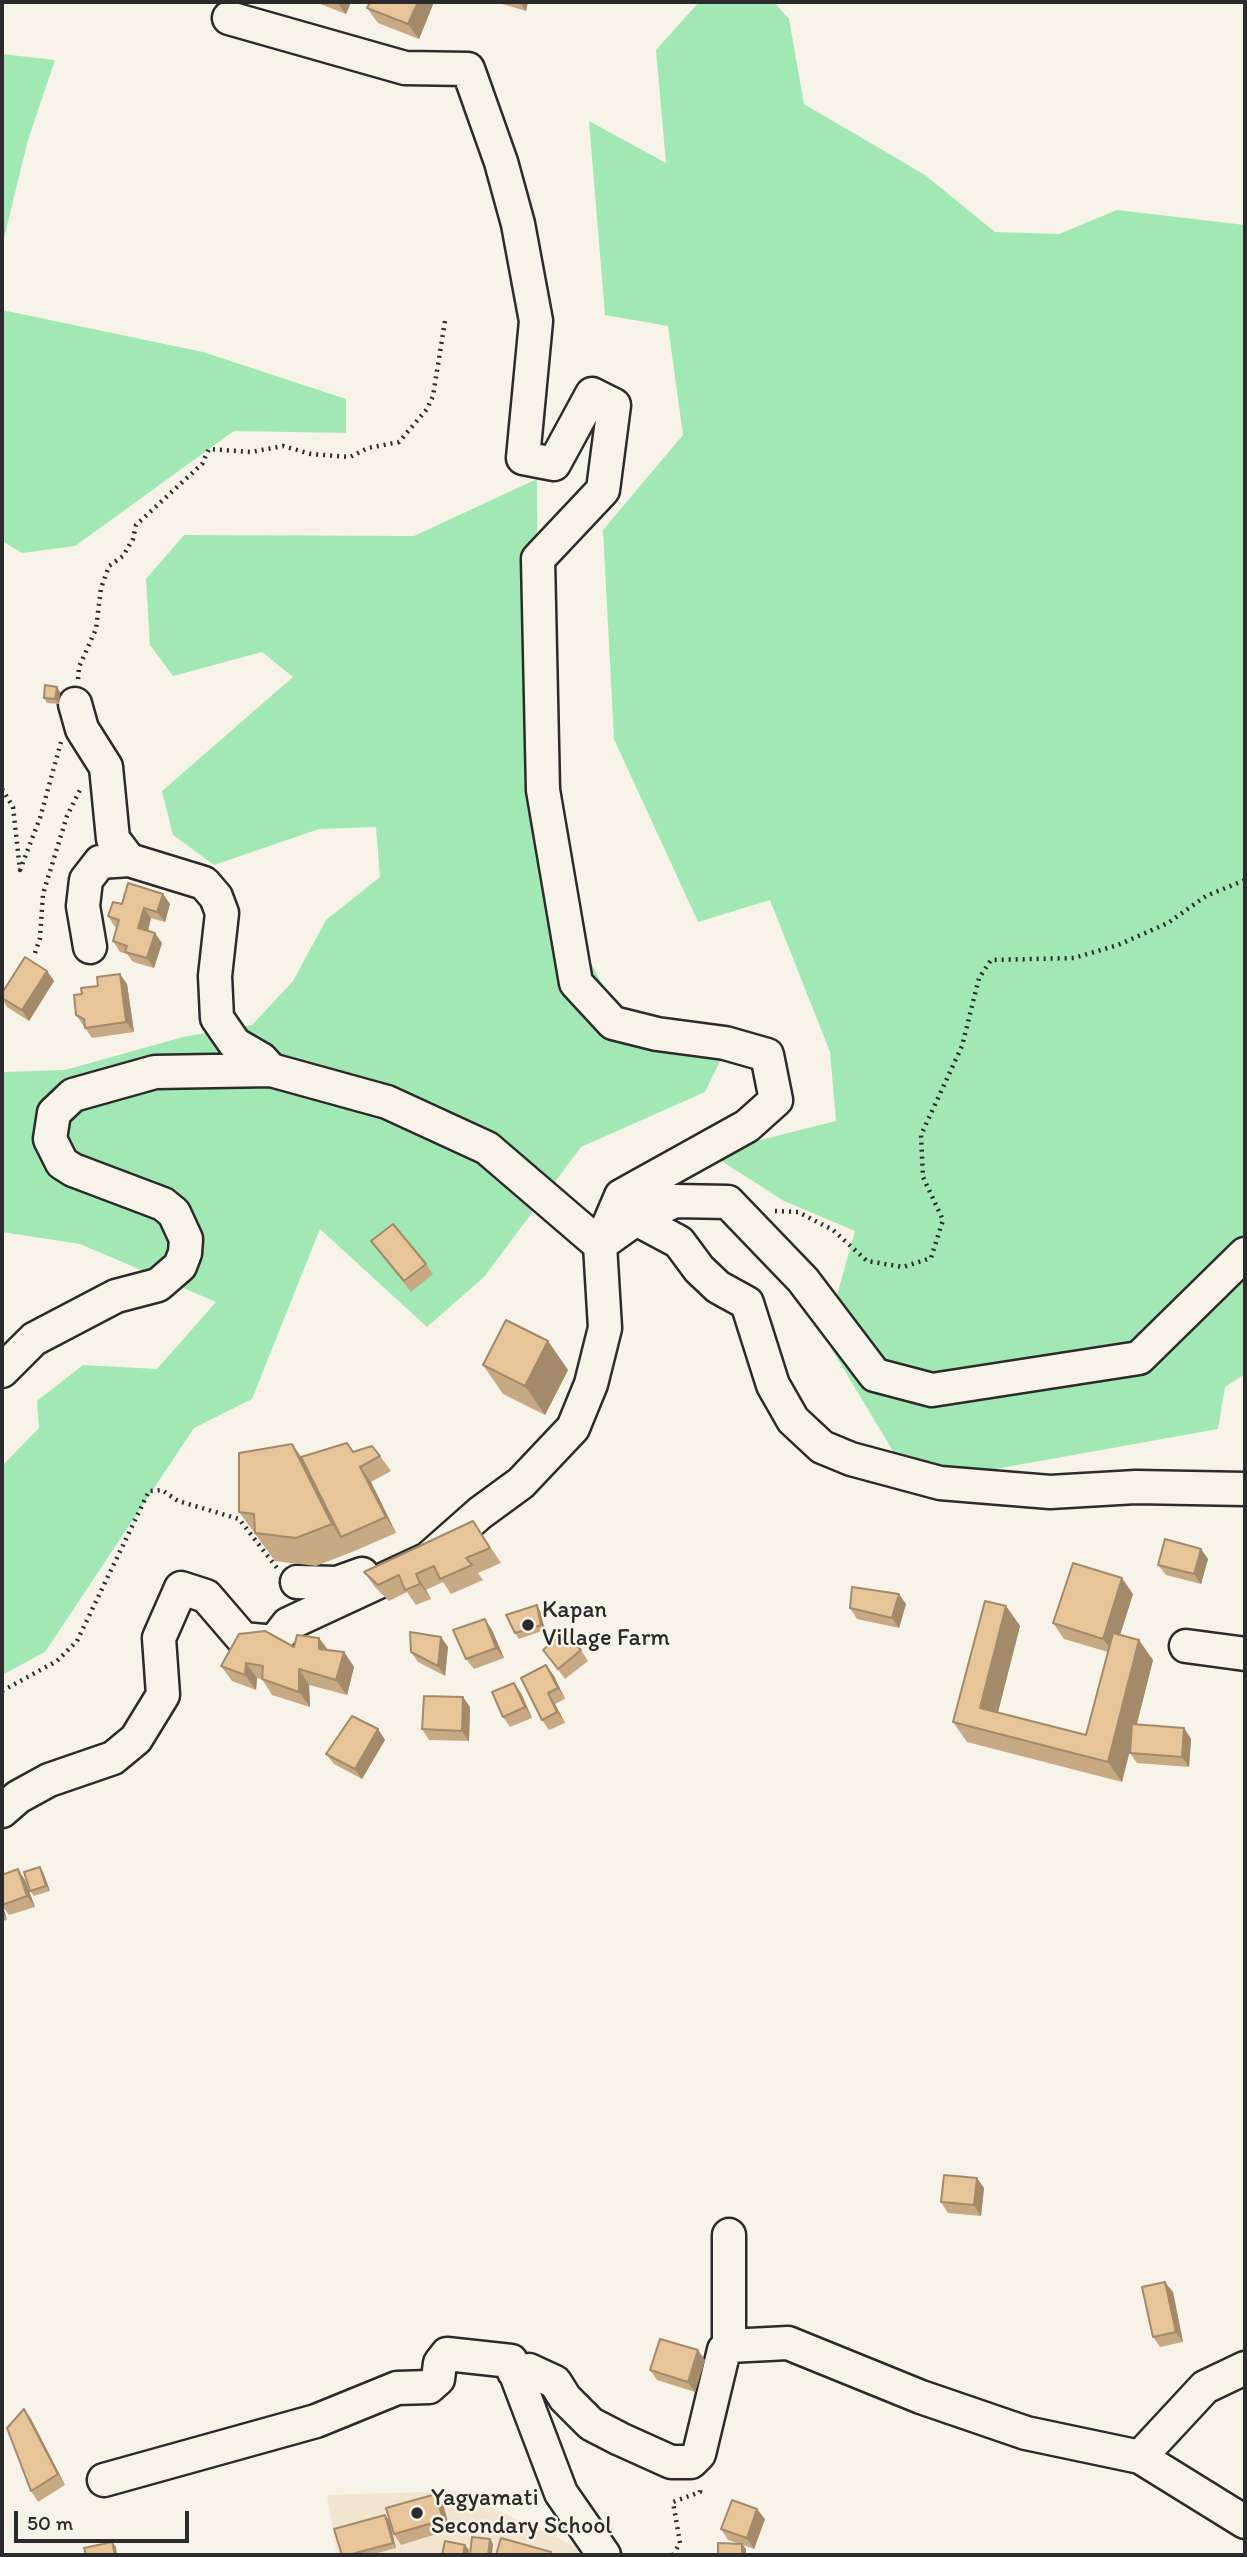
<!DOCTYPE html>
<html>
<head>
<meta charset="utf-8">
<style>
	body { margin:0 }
	#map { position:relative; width:1247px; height:2557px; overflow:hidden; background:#f7f3e8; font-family:Itim,sans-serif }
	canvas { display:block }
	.frame { position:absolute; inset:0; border:4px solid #2b2b2b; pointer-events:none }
	.scale { position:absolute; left:14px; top:2511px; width:175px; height:32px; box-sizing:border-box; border:4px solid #2b2b2b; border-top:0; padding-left:9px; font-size:21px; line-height:24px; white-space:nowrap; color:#2b2b2b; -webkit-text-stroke:5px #f7f3e8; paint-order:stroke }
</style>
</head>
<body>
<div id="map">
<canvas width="1247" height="2557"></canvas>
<div class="frame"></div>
<div class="scale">50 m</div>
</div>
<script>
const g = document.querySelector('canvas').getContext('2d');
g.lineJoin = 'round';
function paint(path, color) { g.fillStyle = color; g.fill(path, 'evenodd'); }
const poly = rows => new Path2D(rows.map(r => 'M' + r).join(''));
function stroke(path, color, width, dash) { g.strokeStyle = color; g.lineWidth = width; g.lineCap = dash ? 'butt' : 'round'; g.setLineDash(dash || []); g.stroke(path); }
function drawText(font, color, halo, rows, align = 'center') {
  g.font = font + ' Itim,sans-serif'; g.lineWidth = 5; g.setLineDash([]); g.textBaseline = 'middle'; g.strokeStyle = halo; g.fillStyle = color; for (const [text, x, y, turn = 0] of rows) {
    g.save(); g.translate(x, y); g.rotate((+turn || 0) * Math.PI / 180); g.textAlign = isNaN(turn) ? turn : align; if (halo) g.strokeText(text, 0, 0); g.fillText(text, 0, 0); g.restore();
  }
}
const built = poly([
	[455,2491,584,2550,584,2555,337,2555,327,2495]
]);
const green = poly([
	[699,2,774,2,789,19,804,104,925,175,995,232,1059,234,1117,210,1245,225,1245,1374,1225,1387,1218,1429,973,1473,896,1456,825,1338,855,1231,784,1201,709,1153,836,1121,830,1052,770,900,698,922,614,739,603,530,683,435,668,326,605,315,589,121,666,163,656,50],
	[2,54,55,60,28,140,3,242,2,281],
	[2,310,203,352,346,399,346,433,234,431,75,546,22,553,2,541],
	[537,479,538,755,571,924,620,1019,724,1053,705,1092,581,1147,484,1277,427,1327,320,1229,252,1399,194,1428,45,1652,2,1675,2,1466,39,1428,37,1401,83,1365,157,1369,216,1302,80,1244,2,1232,2,1072,65,1070,183,1037,252,1025,293,981,326,920,380,877,376,827,319,829,214,865,173,835,162,791,293,677,262,652,173,676,150,645,146,579,184,535,414,536]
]);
const path = poly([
	[78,679,79,667,96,629,101,588,109,566,123,556,133,539,136,525,202,464,209,449,251,452,283,446,311,454,350,457,368,448,399,442,427,409,433,396,445,321],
	[2,789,13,807,20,870,40,818,61,742],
	[35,953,40,938,43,894,67,816,80,790],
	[775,1211,798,1212,833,1230,867,1261,903,1267,931,1258,943,1220,923,1177,921,1135,962,1046,979,978,991,960,1074,958,1118,945,1168,923,1206,896,1245,880],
	[2,1691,57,1661,77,1641,149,1491,162,1490,178,1501,239,1519,277,1568],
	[673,2555,680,2543,673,2502,700,2492,700,2486]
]);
const minor = poly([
	[75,704,82,729,106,767,113,839,129,860,204,883,216,897,222,913,215,976,217,1018,235,1044,261,1059,271,1070],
	[90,947,83,906,86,880,100,862,129,860],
	[636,1219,679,1242,699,1269,718,1287,747,1303,773,1385,793,1420,822,1447,851,1459,940,1483,1050,1492,1136,1487,1245,1489],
	[601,1244,636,1219,675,1201,728,1202,803,1280,875,1375,932,1390,1139,1358,1245,1254],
	[2,1371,34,1339,116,1296,158,1285,180,1266,185,1253,186,1239,174,1213,163,1204,73,1170,62,1163,50,1139,54,1113,73,1095,155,1072,271,1070,387,1102,487,1148,600,1245],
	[297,1582,337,1583,362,1574],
	[1186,1646,1245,1654],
	[2,1811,18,1797,49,1780,113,1758,136,1739,163,1695,159,1638,181,1588,206,1596,243,1639,274,1642,288,1624,428,1559,480,1513,521,1483,573,1428,591,1384,605,1328,600,1245,621,1196,747,1126,776,1100,767,1055,725,1043,657,1034,613,1023,576,983,543,790,538,559,603,490,614,405,592,394,554,464,523,458,536,321,518,224,501,162,468,69,405,68,229,18],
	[729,2346,788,2343,921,2397,1026,2433,1140,2457,1205,2387,1245,2368],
	[514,2372,529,2370,555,2382,565,2398,591,2424,620,2439,671,2462,691,2462,699,2454,724,2350,729,2346,729,2235],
	[1140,2457,1245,2522],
	[104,2480,316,2421,397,2388,429,2387,438,2379,440,2363,447,2354,511,2361,561,2493,604,2555]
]);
const wall = poly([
	[315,2,351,2,346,14],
	[434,2,419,39,378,23,367,8],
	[495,2,528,2,526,11],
	[57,687,60,692,59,704,47,703,44,698],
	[163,894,170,904,165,922,151,918,148,931,162,943,154,968,133,962,127,954,120,952,113,941,117,927,115,927,108,916,122,904],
	[47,971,54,981,29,1021,7,1007,2,999,2,993],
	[127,984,134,1032,92,1038,76,1015],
	[371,1241,426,1264,433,1274,411,1292],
	[548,1341,568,1370,545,1415,503,1394,483,1365],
	[353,1452,380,1456,391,1471,371,1482,396,1533,352,1552,316,1566,275,1561,239,1512,301,1457],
	[473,1521,501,1563,478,1573,483,1580,451,1594,443,1582,426,1590,431,1599,416,1605,407,1592,389,1601,375,1587,364,1572],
	[1201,1549,1208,1559,1201,1584,1166,1575,1158,1565],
	[1133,1594,1120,1635,1153,1660,1137,1724,1184,1728,1191,1739,1189,1767,1137,1763,1130,1753,1130,1748,1122,1782,967,1742,953,1722,1006,1606,1020,1626,998,1712,1086,1735,1108,1652,1064,1639,1053,1623],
	[906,1604,899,1628,857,1619,850,1608],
	[537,1605,540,1611,545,1630,519,1639,515,1633],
	[485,1619,492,1630,504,1658,474,1669,466,1659],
	[441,1637,448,1647,445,1676,418,1662,411,1652],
	[319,1638,328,1650,344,1652,354,1667,347,1695,309,1685,310,1707,272,1695,262,1679,257,1678,256,1690,232,1681,221,1666,294,1647],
	[543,1650,581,1650,588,1661,565,1679],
	[546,1665,554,1676,565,1699,555,1704,565,1723,549,1730,542,1720],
	[521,1693,532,1718,510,1727,503,1717],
	[470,1707,469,1741,429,1740,422,1729],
	[378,1729,385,1740,362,1779,334,1764,326,1754],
	[43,1872,50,1891,34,1896,30,1891],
	[2,1875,25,1880,35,1907,9,1915,3,1907,7,1920,2,1921],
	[977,2178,984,2188,981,2216,948,2213,941,2202],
	[1173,2292,1183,2342,1160,2347,1153,2337],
	[705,2360,695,2392,657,2380,650,2370],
	[24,2409,31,2419,65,2485,38,2502,31,2491],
	[436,2494,443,2504,450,2530,401,2545,394,2534],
	[765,2519,754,2549,743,2545,746,2549,746,2555,740,2544,728,2540,721,2529],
	[389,2520,396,2548,370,2555,342,2555]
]);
const shadedWall = poly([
	[337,2,351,2,346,14],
	[418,2,434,2,419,39,408,24],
	[519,2,528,2,526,11],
	[57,687,60,692,59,704,55,699],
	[163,894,170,904,165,922,157,912],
	[144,908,151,918,146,938,138,928],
	[155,933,162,943,154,968,147,958],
	[47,971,54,981,29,1021,22,1010],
	[120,974,127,984,134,1032,126,1022],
	[548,1341,568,1370,545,1415,525,1386],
	[292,1444,312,1472,341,1537,332,1524],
	[360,1467,371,1482,396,1533,386,1517],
	[1201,1549,1208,1559,1201,1584,1194,1574],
	[416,1574,426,1590,431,1599,420,1584],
	[1122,1578,1133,1594,1114,1654,1103,1639],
	[899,1594,906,1604,899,1628,892,1618],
	[537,1605,540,1611,545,1630,541,1625],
	[1006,1606,1020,1626,994,1728,980,1708],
	[485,1619,492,1630,504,1658,496,1648],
	[441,1637,448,1647,445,1676,438,1666],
	[319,1638,330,1653,319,1649],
	[1139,1640,1153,1660,1122,1782,1108,1762],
	[344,1652,354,1667,347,1695,336,1680],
	[246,1663,257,1678,256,1690,245,1675],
	[546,1665,554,1676,565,1699,558,1688],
	[299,1669,309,1685,310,1707,299,1692],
	[514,1683,521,1693,532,1718,525,1707],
	[548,1693,555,1704,565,1723,557,1712],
	[463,1697,470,1707,469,1741,462,1731],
	[1184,1728,1191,1739,1189,1767,1182,1757],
	[378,1729,385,1740,362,1779,355,1769],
	[40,1867,43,1872,50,1891,46,1886],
	[18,1869,25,1880,35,1907,27,1896],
	[2,1905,3,1907,7,1920,2,1912],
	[977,2178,984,2188,981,2216,974,2205],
	[1165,2282,1173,2292,1183,2342,1176,2332],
	[698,2350,705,2360,695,2392,688,2382],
	[24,2409,31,2419,65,2485,58,2474],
	[436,2494,443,2504,450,2530,443,2520],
	[757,2509,765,2519,754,2549,747,2538],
	[385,2515,389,2520,396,2548,393,2543],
	[490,2539,493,2544,492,2555,488,2555],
	[112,2542,116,2547,117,2555,115,2555],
	[742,2544,746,2549,746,2555,742,2555],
	[465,2545,469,2550,468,2555,463,2555]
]);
const building = poly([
	[370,2,418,2,408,24,367,8,370,2],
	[45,685,57,687,55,699,44,698,45,685],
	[128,883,163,894,157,912,144,908,138,928,155,933,147,958,125,952,127,946,113,941,119,920,108,916,113,902,122,904,128,883],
	[25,957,47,971,22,1010,2,998,2,993,25,957],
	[120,974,126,1022,85,1028,84,1019,76,1015,74,995,82,994,81,988,98,986,97,977,120,974],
	[393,1224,426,1264,404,1281,371,1241,393,1224],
	[506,1320,548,1341,525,1386,483,1365,506,1320],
	[347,1443,353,1452,372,1446,380,1456,360,1467,386,1517,341,1537,301,1457,347,1443],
	[292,1444,332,1524,296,1538,255,1533,254,1514,239,1512,239,1453,292,1444],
	[473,1521,490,1548,466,1558,472,1565,440,1579,434,1566,416,1574,420,1584,405,1590,399,1575,378,1585,364,1572,473,1521],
	[1165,1539,1201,1549,1194,1574,1158,1565,1165,1539],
	[1073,1563,1122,1578,1103,1639,1053,1623,1073,1563],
	[852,1587,899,1594,892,1618,850,1608,852,1587],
	[985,1601,1006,1606,980,1708,1086,1735,1113,1633,1139,1640,1108,1762,953,1722,985,1601],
	[537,1605,541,1625,515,1633,506,1615,537,1605],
	[485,1619,496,1648,466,1659,453,1630,485,1619],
	[265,1631,294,1647,297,1635,319,1638,319,1649,344,1652,336,1680,299,1669,299,1692,262,1679,263,1666,246,1663,245,1675,221,1666,239,1634,265,1631],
	[410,1632,441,1637,438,1666,411,1652,410,1632],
	[564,1632,581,1650,558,1669,543,1650,564,1632],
	[546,1665,558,1688,548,1693,557,1712,542,1720,521,1678,546,1665],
	[514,1683,525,1707,503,1717,492,1692,514,1683],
	[424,1696,463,1697,462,1731,422,1729,424,1696],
	[352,1716,378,1729,355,1769,326,1754,352,1716],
	[1132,1724,1184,1728,1182,1757,1130,1753,1132,1724],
	[40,1867,46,1886,30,1891,24,1872,40,1867],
	[18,1869,27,1896,2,1905,2,1875,18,1869],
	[944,2175,977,2178,974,2205,941,2202,944,2175],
	[1165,2282,1176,2332,1153,2337,1142,2287,1165,2282],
	[660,2339,698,2350,688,2382,650,2370,660,2339],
	[24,2409,58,2474,31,2491,7,2428,24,2409],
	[436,2494,443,2520,394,2534,386,2508,436,2494],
	[732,2500,757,2509,747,2538,721,2529,732,2500],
	[385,2515,393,2543,348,2555,342,2555,334,2529,385,2515],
	[472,2537,490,2539,488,2555,470,2555,472,2537],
	[501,2538,551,2552,550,2555,496,2555,501,2538],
	[445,2541,465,2545,463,2555,442,2555,445,2541],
	[112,2542,115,2555,86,2555,84,2548,112,2542],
	[718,2543,742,2544,742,2555,718,2555,718,2543]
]);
const markers = [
	[528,1625,7,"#2b2b2b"],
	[417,2513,7,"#2b2b2b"]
];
const poiNames = [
	["Kapan",542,1611],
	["Village Farm",542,1639],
	["Yagyamati",431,2499],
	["Secondary School",431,2527]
];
paint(built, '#f2e5d0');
paint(green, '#a2e8b5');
stroke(minor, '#2b2b2b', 37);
stroke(path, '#2b2b2b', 4.5, [2, 5]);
stroke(minor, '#f7f3e8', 32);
paint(wall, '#c7a984');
paint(shadedWall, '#a28a6b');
paint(building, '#e7c599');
stroke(building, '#a28a6b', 2);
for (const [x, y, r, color] of markers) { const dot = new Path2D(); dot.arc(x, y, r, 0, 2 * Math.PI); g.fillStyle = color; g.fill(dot); stroke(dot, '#f7f3e8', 2.5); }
drawText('24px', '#2b2b2b', '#f7f3e8', poiNames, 'left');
</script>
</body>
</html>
